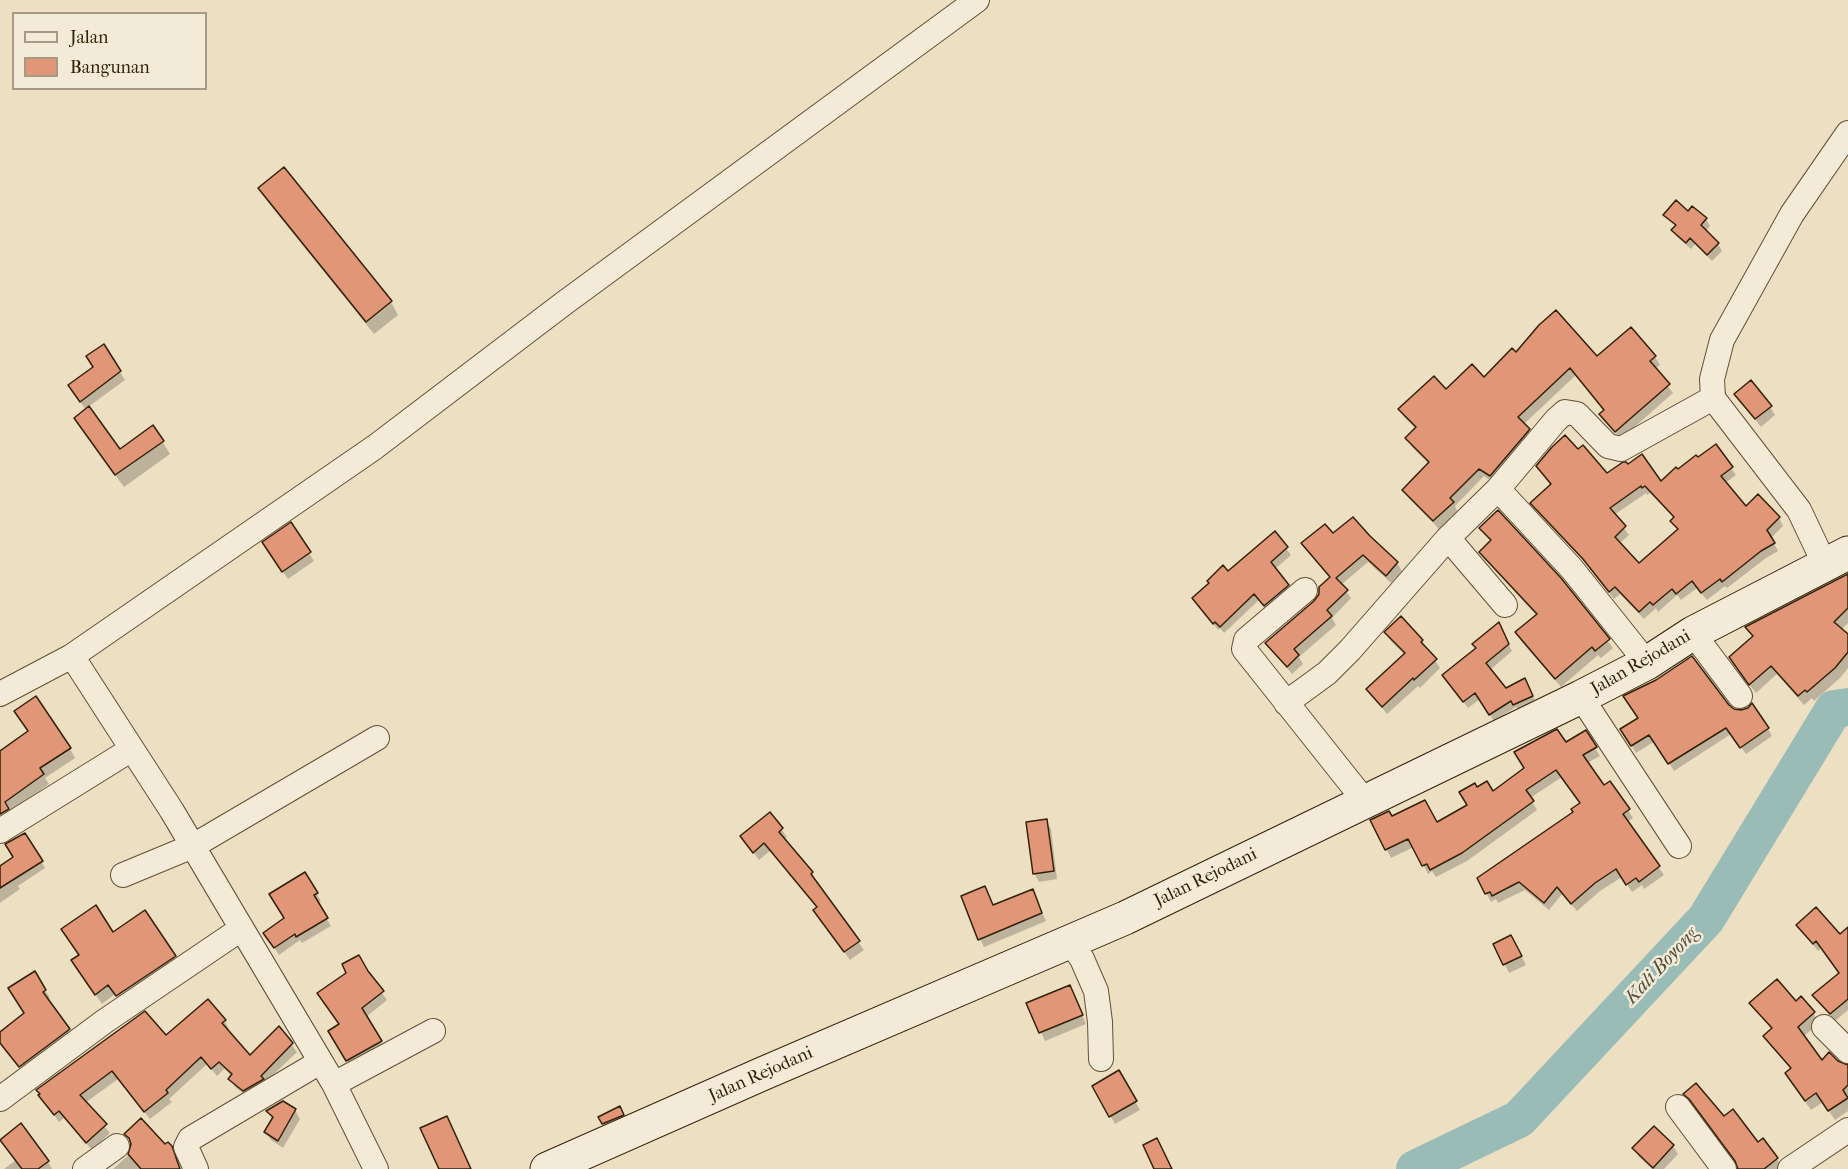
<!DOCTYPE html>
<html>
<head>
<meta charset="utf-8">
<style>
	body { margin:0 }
	#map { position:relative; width:1848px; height:1169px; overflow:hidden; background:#eddfc2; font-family:"IM FELL French Canon",serif }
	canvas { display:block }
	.legend { position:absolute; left:12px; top:12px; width:195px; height:78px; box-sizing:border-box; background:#f3ead7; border:2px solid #a69a84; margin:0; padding:8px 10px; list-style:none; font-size:18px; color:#332108 }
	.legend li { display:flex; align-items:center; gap:12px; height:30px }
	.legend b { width:30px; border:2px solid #a69a84 }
</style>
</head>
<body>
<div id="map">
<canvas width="1848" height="1169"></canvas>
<ul class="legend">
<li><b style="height:8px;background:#f3ead7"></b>Jalan</li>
<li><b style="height:16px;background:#e09677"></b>Bangunan</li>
</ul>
</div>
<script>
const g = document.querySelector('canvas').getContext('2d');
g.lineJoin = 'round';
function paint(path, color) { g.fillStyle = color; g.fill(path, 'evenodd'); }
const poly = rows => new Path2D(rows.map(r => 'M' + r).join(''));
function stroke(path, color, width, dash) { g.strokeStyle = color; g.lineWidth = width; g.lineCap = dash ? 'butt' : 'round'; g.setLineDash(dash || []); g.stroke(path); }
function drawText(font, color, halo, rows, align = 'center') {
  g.font = font + ' "IM FELL French Canon",serif'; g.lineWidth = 5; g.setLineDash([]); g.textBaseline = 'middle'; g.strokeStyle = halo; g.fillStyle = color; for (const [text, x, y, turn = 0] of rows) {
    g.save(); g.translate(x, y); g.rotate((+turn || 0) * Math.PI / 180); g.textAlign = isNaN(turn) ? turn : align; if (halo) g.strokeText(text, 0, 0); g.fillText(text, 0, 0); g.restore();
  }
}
const shadow = poly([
	[260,189,391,302,398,315,374,334,267,201],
	[1692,208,1706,219,1710,226,1705,232,1718,244,1722,251,1712,261,1695,244,1691,249,1677,237,1673,230,1676,227,1665,215,1688,213],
	[1516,354,1597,358,1655,357,1660,365,1655,369,1673,393,1621,439,1601,414,1605,411,1576,375,1524,424,1534,438,1495,484,1484,476,1455,506,1457,511,1439,529,1409,498,1404,490,1429,464,1412,447,1407,438,1416,429,1404,417,1400,409,1484,379],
	[95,368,120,372,125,380,88,407,120,451,162,441,170,454,124,487,83,431,86,410,74,393],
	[1741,402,1770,407,1775,415,1761,427],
	[1716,447,1736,475,1725,483,1746,508,1758,496,1779,518,1783,526,1771,538,1778,551,1766,558,1727,588,1725,586,1707,600,1697,588,1681,600,1677,595,1658,612,1656,608,1644,619,1620,594,1614,599,1589,567,1537,511,1532,503,1551,486,1537,467,1661,483],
	[1646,493,1647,495,1650,493,1674,518,1672,521,1679,531,1639,565,1619,544,1629,535,1614,515],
	[290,524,314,561,288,579,269,551],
	[1481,529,1560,579,1613,648,1601,658,1598,655,1561,687,1521,641,1516,633,1537,616,1486,560,1481,552,1491,542],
	[1275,534,1291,555,1275,569,1292,593,1269,612,1259,600,1224,633,1220,628,1218,630,1194,599],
	[1333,535,1369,537,1397,563,1402,571,1391,583,1368,562,1341,585,1351,598,1332,618,1336,625,1299,657,1303,664,1292,674,1267,643,1315,602,1331,578,1303,544],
	[1848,576,1848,623,1841,630,1848,636,1848,668,1840,678,1814,701,1812,698,1804,705,1777,674,1756,693,1736,667,1753,638,1748,628],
	[1401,618,1422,641,1440,668,1420,688,1418,686,1387,714,1368,690,1405,655,1391,641,1386,633],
	[1502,631,1512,651,1490,670,1506,689,1529,687,1536,703,1519,711,1516,707,1494,721,1480,699,1468,708,1448,682],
	[1728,706,1768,729,1772,736,1746,754,1731,734,1674,771,1655,741,1636,753,1622,729],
	[1585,732,1600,756,1587,763,1604,787,1628,810,1633,818,1627,822,1664,875,1644,889,1642,885,1632,892,1622,877,1600,891,1577,911,1562,894,1549,910,1525,890,1498,903,1496,899,1491,902,1479,879,1575,813,1581,804,1562,777,1530,798,1537,810,1467,861,1436,877,1432,871,1428,874,1414,847,1391,858,1372,821,1392,818,1437,824,1469,805,1477,789,1493,793,1565,744],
	[70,749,75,758,45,778,49,784,13,810,0,827,0,753],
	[770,814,787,837,784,840,812,873,816,882,864,950,850,960,820,918,818,908,770,851,759,860,742,836],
	[1046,821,1051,829,1057,879,1039,882,1034,873],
	[41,861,45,868,18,886,20,889,0,903,0,868],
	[304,874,321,901,317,903,331,926,302,943,300,940,279,955,265,934,285,919],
	[1032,891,1046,921,984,947,980,939,993,907],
	[1798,925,1839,936,1848,929,1848,1010,1835,1021,1814,995,1840,974,1821,948,1818,951],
	[113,934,174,957,180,967,123,1006,115,994,102,1004,79,971],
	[1495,945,1515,945,1526,965,1509,973],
	[367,972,387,1000,366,1017,385,1050,352,1068,330,1031,340,1025],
	[34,973,50,998,47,1000,74,1038,25,1074,1,1044,0,1033,25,1014],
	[1070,987,1086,1024,1045,1041,1028,1004],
	[1751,1003,1796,1003,1813,1013,1819,1023,1803,1037,1821,1062,1848,1066,1848,1111,1835,1120,1823,1102,1811,1110,1792,1083,1792,1070,1771,1046,1765,1036,1772,1030],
	[225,1021,229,1029,227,1031,250,1057,279,1028,297,1052,249,1098,235,1087,230,1079,232,1076,224,1069,217,1076,207,1064,169,1099,172,1102,150,1119,118,1079,85,1103,110,1133,92,1150,64,1118,59,1122,40,1096,166,1037],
	[1118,1072,1140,1110,1115,1124,1094,1087],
	[1685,1094,1724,1118,1777,1159,1781,1167,1778,1169,1739,1169,1738,1163],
	[283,1102,295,1110,300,1119,283,1148,271,1140,266,1132,272,1119,268,1111],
	[619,1108,624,1119,605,1127,600,1118],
	[126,1134,165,1146,171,1146,180,1169,113,1169,131,1153,132,1144],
	[1673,1146,1678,1154,1664,1169,1652,1169,1639,1157,1634,1149],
	[16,1160,48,1162,52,1169,4,1169]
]);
const river = poly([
	[1415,1169,1519,1119,1706,919,1834,709,1848,707]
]);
const building = poly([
	[284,167,392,301,366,322,258,188,284,167],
	[1676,200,1688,211,1692,206,1707,218,1701,225,1719,243,1707,255,1690,238,1686,243,1671,230,1676,225,1663,215,1676,200],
	[1556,310,1597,356,1631,327,1656,356,1650,361,1670,384,1615,432,1599,414,1604,410,1570,368,1518,417,1530,429,1490,476,1479,469,1450,498,1454,502,1433,521,1402,490,1429,462,1405,438,1416,427,1398,409,1434,376,1446,389,1472,364,1484,377,1512,348,1516,352,1539,325,1556,310],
	[104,344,121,371,80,402,68,385,93,367,86,356,104,344],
	[1751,380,1772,406,1755,419,1734,394,1751,380],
	[89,406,120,449,153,425,164,441,115,475,74,418,89,406],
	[1565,435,1578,449,1583,445,1607,473,1623,462,1626,462,1628,464,1642,454,1661,481,1676,467,1678,469,1696,455,1698,457,1716,444,1733,467,1721,476,1746,506,1758,494,1780,517,1767,530,1775,543,1761,551,1722,582,1720,579,1701,593,1692,581,1676,594,1672,589,1653,605,1650,602,1639,612,1615,587,1609,592,1583,559,1530,503,1551,484,1536,466,1552,447,1565,435],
	[1641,486,1642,488,1645,486,1674,517,1670,521,1678,529,1639,563,1615,537,1626,526,1610,508,1641,486],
	[1498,510,1561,578,1610,639,1595,651,1592,647,1555,679,1515,632,1537,614,1479,552,1491,540,1479,528,1498,510],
	[1353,517,1370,536,1398,562,1386,576,1363,555,1336,578,1348,590,1327,610,1332,616,1294,649,1299,655,1287,667,1265,643,1314,601,1319,594,1319,587,1330,577,1301,543,1325,524,1333,533,1353,517],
	[291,522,311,552,282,572,262,542,291,522],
	[1275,531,1288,547,1271,562,1289,585,1264,606,1254,594,1220,627,1215,622,1213,624,1192,598,1209,583,1207,581,1223,565,1228,571,1275,531],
	[1848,574,1848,608,1834,622,1848,634,1848,652,1835,668,1807,692,1805,690,1798,696,1771,666,1749,685,1729,657,1753,636,1745,627,1848,574],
	[1401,616,1423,640,1421,642,1437,659,1414,680,1413,678,1382,707,1366,689,1405,653,1384,632,1401,616],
	[1499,622,1509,644,1486,663,1506,688,1525,678,1533,696,1513,705,1511,701,1489,715,1475,693,1463,702,1442,675,1476,648,1472,644,1499,622],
	[1692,656,1729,705,1734,709,1741,710,1748,708,1752,703,1769,728,1740,748,1726,728,1668,764,1649,735,1631,746,1620,729,1638,718,1623,696,1656,680,1692,656],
	[36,696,71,748,40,768,44,774,5,802,9,809,0,814,0,751,28,731,14,711,36,696],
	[1557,729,1566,742,1586,730,1597,747,1583,755,1604,785,1610,781,1630,809,1623,814,1660,866,1639,882,1636,878,1626,885,1616,869,1595,883,1571,904,1557,887,1544,903,1519,882,1492,896,1490,892,1485,894,1477,878,1573,812,1571,809,1580,803,1556,770,1526,790,1534,801,1462,853,1430,870,1427,864,1422,866,1408,839,1385,850,1370,820,1389,811,1392,816,1425,800,1437,822,1467,805,1459,792,1475,783,1477,787,1487,781,1493,791,1524,768,1514,752,1557,729],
	[770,812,783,828,779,832,813,872,811,874,860,941,844,952,813,910,817,907,764,843,753,853,740,836,770,812],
	[1047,819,1054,871,1033,874,1026,822,1047,819],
	[25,833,43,861,0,888,0,866,13,857,5,844,25,833],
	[305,872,318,893,314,895,328,918,296,937,295,934,274,948,263,933,284,918,269,894,305,872],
	[985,886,993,905,1033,889,1042,913,978,940,961,896,985,886],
	[96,905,113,932,145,910,176,956,116,996,108,985,95,995,71,960,79,955,61,929,96,905],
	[1816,907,1840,934,1848,927,1848,999,1830,1014,1812,995,1839,973,1816,941,1813,944,1796,925,1816,907],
	[1511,935,1522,956,1503,965,1493,944,1511,935],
	[359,955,368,971,384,991,362,1008,382,1041,346,1061,328,1031,339,1024,317,993,346,973,342,964,359,955],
	[35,971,46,990,43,992,70,1029,19,1067,0,1043,0,1032,24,1013,8,988,35,971],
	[1777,979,1796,1001,1801,996,1815,1012,1798,1027,1822,1060,1829,1052,1838,1061,1848,1065,1848,1085,1843,1090,1848,1098,1828,1111,1816,1093,1805,1101,1785,1073,1791,1068,1763,1036,1772,1028,1749,1003,1777,979],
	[1070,985,1083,1015,1039,1033,1026,1003,1070,985],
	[208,999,226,1020,222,1023,250,1055,279,1026,293,1043,261,1076,264,1079,243,1091,228,1079,232,1074,219,1062,211,1069,201,1057,166,1090,168,1093,144,1112,112,1071,80,1095,107,1124,86,1143,59,1111,54,1115,38,1095,40,1094,36,1090,145,1011,166,1035,208,999],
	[1119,1070,1137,1101,1109,1117,1092,1086,1119,1070],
	[1696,1083,1724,1116,1733,1109,1758,1142,1763,1138,1778,1158,1764,1169,1738,1169,1735,1161,1689,1099,1683,1094,1696,1083],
	[283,1101,296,1109,278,1141,264,1132,273,1117,266,1111,283,1101],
	[620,1106,624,1115,602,1124,598,1117,620,1106],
	[447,1116,471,1169,439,1169,420,1128,447,1116],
	[141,1118,165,1144,168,1142,172,1146,180,1169,141,1169,128,1154,131,1144,129,1138,124,1134,141,1118],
	[21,1123,49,1161,38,1169,22,1169,0,1140,21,1123],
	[1654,1126,1674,1145,1653,1168,1632,1148,1654,1126],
	[1157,1138,1172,1169,1154,1169,1143,1145,1157,1138]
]);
const minor = poly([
	[1448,538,1505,605],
	[1825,565,1799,510,1713,398,1712,379,1722,340,1792,214,1848,133],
	[1305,590,1246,640,1244,649,1364,800],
	[1693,633,1740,696],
	[72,656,375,447,563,304,977,0],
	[1647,663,1572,569,1498,489,1556,420,1565,412,1577,414,1608,446,1621,449,1713,398],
	[0,694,72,656,172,811,334,1084,376,1169],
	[1581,697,1679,846],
	[1286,703,1327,673,1350,650,1448,538,1498,489],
	[0,831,132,749],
	[123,875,193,846,377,738],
	[1069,941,1082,959,1096,991,1100,1022,1101,1059],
	[1824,1027,1848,1051],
	[334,1084,433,1031],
	[0,1099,105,1021,241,929],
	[1678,1107,1724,1169],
	[85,1169,117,1146],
	[196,1169,186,1147,190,1139,320,1062],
	[1790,1169,1848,1130]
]);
const secondary = poly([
	[547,1169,762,1074,1125,918,1581,697,1647,663,1693,633,1848,553]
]);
const streetNames = [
	["Jalan Rejodani",1641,663,-30],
	["Jalan Rejodani",1206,878,-26],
	["Jalan Rejodani",761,1075,-24]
];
const waterNames = [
	["Kali Boyong",1662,966,-47]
];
paint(shadow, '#0003');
stroke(river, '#99bcb7', 38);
paint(building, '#e09677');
stroke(building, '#332108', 1.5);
stroke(minor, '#625036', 26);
stroke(secondary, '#332108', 35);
stroke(minor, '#f3ead7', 24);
stroke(secondary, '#f3ead7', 33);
drawText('18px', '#332108', '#f3ead7', streetNames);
drawText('italic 20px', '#52503d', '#f3ead7', waterNames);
</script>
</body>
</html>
